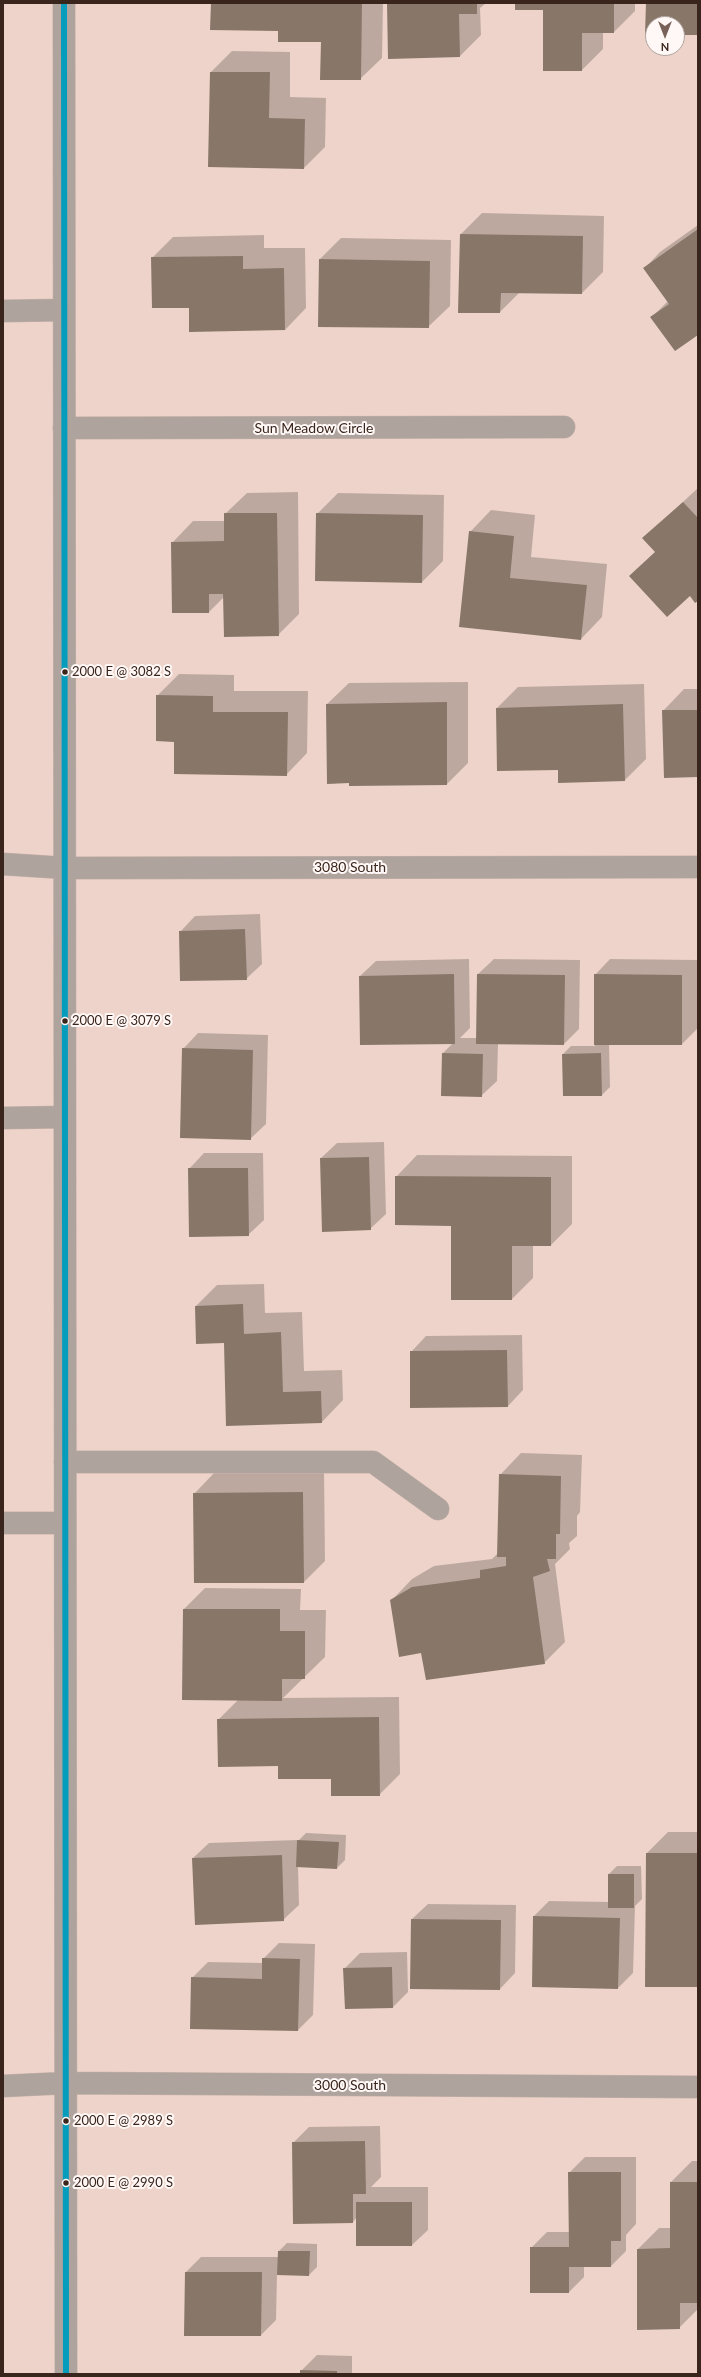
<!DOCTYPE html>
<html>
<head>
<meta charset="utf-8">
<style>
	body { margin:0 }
	#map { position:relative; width:701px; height:2377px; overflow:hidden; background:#edd3c9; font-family:Lato,sans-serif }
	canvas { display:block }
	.frame { position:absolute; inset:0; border:4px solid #3a251c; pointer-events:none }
	.north { position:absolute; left:645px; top:16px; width:40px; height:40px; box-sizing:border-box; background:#fff8f6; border:1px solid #b0a49f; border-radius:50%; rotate:180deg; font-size:11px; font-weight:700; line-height:16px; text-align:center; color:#3a251c }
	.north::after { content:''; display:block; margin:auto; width:14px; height:18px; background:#796259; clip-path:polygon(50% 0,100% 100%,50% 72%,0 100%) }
</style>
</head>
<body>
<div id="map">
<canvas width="701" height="2377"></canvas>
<div class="frame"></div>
<div class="north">N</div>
</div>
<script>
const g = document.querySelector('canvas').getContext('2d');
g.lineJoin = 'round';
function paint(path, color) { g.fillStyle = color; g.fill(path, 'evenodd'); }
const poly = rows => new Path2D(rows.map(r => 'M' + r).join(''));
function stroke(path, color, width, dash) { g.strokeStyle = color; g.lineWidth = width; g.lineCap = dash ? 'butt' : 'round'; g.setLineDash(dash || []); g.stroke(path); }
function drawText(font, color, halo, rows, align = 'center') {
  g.font = font + ' Lato,sans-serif'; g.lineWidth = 4; g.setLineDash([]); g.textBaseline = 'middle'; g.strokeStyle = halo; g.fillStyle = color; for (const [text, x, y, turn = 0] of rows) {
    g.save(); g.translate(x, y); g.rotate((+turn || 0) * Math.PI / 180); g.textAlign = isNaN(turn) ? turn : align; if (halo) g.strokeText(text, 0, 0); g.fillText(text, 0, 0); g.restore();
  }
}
const shadow = poly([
	[212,3,383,3,382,58,360,79,322,41,279,30],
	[388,3,486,3,480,8,481,35,460,56],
	[516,3,635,3,635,11,614,32,603,32,603,49,582,70,544,9],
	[232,51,290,52,290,97,326,98,325,147,304,168,211,72],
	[482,213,604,216,603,272,582,293,520,292,500,312,461,234],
	[698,225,698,334,652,317,668,301,645,268,660,252],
	[264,235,264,248,305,248,306,308,285,330,190,307,152,258,173,237],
	[341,238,451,240,450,306,428,327,320,259],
	[698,488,698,599,644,538],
	[298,492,299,614,278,635,225,596,209,612,172,543,193,521,225,521,225,514,247,493],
	[338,493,444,495,443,561,422,582,316,580,317,514],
	[491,510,535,515,531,557,607,564,602,617,581,639,460,626,470,532],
	[179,674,234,675,234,691,308,691,307,753,286,775,175,741,157,696],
	[468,682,468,763,447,784,327,704,349,683],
	[644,684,646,759,625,780,559,769,497,708,518,687],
	[684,689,698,689,698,776,663,711],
	[260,914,262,964,246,979,180,932,195,916],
	[469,959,470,1028,460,1038,477,1038,478,974,494,959,580,960,579,1029,564,1044,498,1044,497,1081,481,1096,443,1053,453,1043,361,1044,360,976,376,961],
	[610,959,697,960,697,1029,682,1044,609,1044,610,1087,602,1095,563,1054,571,1046,595,1046,595,975],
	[198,1033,268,1035,266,1124,250,1139,183,1049],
	[384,1142,386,1214,370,1229,321,1158,337,1143],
	[204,1153,263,1153,264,1220,248,1235,189,1169],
	[417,1155,572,1156,572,1224,551,1245,533,1245,533,1278,512,1299,452,1299,452,1225,396,1177],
	[264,1284,265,1313,302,1312,304,1371,342,1370,343,1400,322,1422,227,1425,225,1342,196,1306,217,1285],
	[522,1335,523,1390,508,1406,411,1352,426,1336],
	[521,1453,582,1455,580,1512,577,1516,577,1536,569,1543,570,1549,555,1564,565,1642,544,1663,422,1652,391,1601,412,1579,434,1566,492,1559,498,1553,500,1475],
	[324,1471,325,1561,304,1582,194,1494,215,1472],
	[205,1588,301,1589,300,1610,326,1610,325,1657,283,1698,399,1697,400,1774,379,1795,332,1778,279,1765,218,1720,238,1700,184,1609],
	[668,1832,698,1832,698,1986,647,1853],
	[306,1833,346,1835,345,1860,337,1868,298,1866,299,1905,283,1920,193,1858,209,1843,297,1840,297,1842],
	[617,1866,641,1866,642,1899,635,1906,633,1973,618,1988,534,1916,549,1901,609,1902,609,1874],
	[428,1904,516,1905,515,1973,500,1989,412,1919],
	[279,1943,315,1944,313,2015,298,2030,192,1978,208,1962,263,1963,263,1959],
	[407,1952,408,1992,393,2007,344,1969,360,1953],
	[380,2126,381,2177,371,2187,428,2187,428,2230,412,2245,357,2245,357,2217,353,2222,293,2143,309,2127],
	[585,2157,636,2157,636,2224,626,2235,626,2251,611,2266,584,2266,584,2277,569,2292,531,2248,547,2232,570,2232,569,2173],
	[692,2161,698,2161,698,2309,679,2328,638,2249,659,2228,671,2228,671,2182],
	[287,2243,317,2244,317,2267,309,2275,277,2274,276,2320,261,2335,185,2335,186,2272,201,2257,279,2257,279,2251],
	[317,2355,352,2356,352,2374,301,2374,301,2371],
	[217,2373,269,2374,216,2374]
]);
const building = poly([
	[211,3,362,3,361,80,320,80,321,42,278,42,278,31,210,30],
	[387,3,477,3,477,14,459,14,460,57,388,59],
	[515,3,614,3,614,33,582,33,582,71,543,71,543,10,515,10],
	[646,3,698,3,698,35,677,35,677,24,653,24,653,35,645,34],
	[210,72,270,72,269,118,305,119,304,169,208,167],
	[698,229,698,335,675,351,650,317,669,304,643,268],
	[460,234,583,236,582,294,501,293,500,313,458,313],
	[243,256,243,269,284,268,285,330,189,332,189,308,152,308,151,257],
	[319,259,430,261,429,328,318,327],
	[683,502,698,518,698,601,695,603,690,596,667,617,629,576,655,552,642,538],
	[224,513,277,513,279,636,224,637,223,594,209,594,209,613,172,613,171,542,224,541],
	[316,513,423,515,422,583,315,581],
	[469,531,514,536,510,578,587,585,581,640,459,627],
	[156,695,213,696,213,712,288,712,287,776,174,774,174,742,156,741],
	[447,702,447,785,349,786,349,783,327,784,326,704],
	[623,704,625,781,558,783,558,770,497,771,496,708],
	[662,710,698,710,698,777,664,778],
	[245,929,247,980,180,981,179,931],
	[454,974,455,1044,360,1045,359,976],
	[477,974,565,975,564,1045,476,1044],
	[594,974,682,975,682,1045,594,1045],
	[182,1048,253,1050,251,1140,180,1138],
	[442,1053,483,1054,482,1097,441,1096],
	[601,1053,602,1096,563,1096,562,1054],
	[369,1157,371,1230,322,1232,320,1158],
	[188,1168,248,1168,249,1236,189,1237],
	[395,1176,551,1177,551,1246,512,1246,512,1300,451,1300,451,1226,395,1225],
	[243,1304,244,1334,281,1332,283,1392,321,1391,322,1423,226,1426,224,1343,196,1344,195,1306],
	[507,1350,508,1407,410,1408,410,1351],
	[499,1474,561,1476,560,1534,556,1534,556,1559,547,1559,550,1571,533,1577,545,1664,426,1680,421,1653,399,1657,390,1600,412,1587,480,1578,480,1570,506,1566,506,1557,497,1557],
	[303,1492,304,1583,194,1583,193,1493],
	[183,1609,280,1609,280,1631,305,1631,305,1679,282,1679,282,1701,182,1700],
	[379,1717,380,1796,331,1796,331,1779,278,1779,278,1766,218,1767,217,1719],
	[297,1840,339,1842,337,1869,296,1867],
	[646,1853,698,1853,698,1987,645,1987],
	[282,1855,284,1921,195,1925,192,1858],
	[608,1874,634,1874,634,1908,608,1908],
	[533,1916,620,1918,618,1989,532,1987],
	[411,1919,501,1920,500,1990,410,1989],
	[262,1958,300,1959,298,2031,190,2029,191,1977,262,1979],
	[392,1967,393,2008,345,2009,343,1968],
	[365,2141,366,2194,353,2194,353,2223,293,2224,292,2142],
	[568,2172,621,2172,621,2241,611,2241,611,2267,569,2267,569,2293,530,2293,530,2247,569,2247],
	[670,2182,698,2182,698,2303,680,2303,680,2329,637,2330,637,2249,670,2248],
	[356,2202,412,2202,412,2246,356,2246],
	[278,2251,310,2251,309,2276,277,2275],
	[185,2272,262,2272,261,2336,184,2336],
	[300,2370,337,2371,337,2374,300,2374]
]);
const minor = poly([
	[64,3,66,2374],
	[3,311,64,310],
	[64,428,564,427],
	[3,864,65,868,698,867],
	[3,1118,65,1117],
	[65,1462,373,1462,438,1509],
	[3,1523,65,1523],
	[3,2086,66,2083,698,2087]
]);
const bus1 = poly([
	[64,3,66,2374]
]);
const markers = [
	[65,672,3.5,"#3a251c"],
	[65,1021,3.5,"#3a251c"],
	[66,2121,3.5,"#3a251c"],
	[66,2183,3.5,"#3a251c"]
];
const busNames = [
	["2000 E @ 3082 S",72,672],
	["2000 E @ 3079 S",72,1021],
	["2000 E @ 2989 S",74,2121],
	["2000 E @ 2990 S",74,2183]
];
const streetNames = [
	["Sun Meadow Circle",314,428],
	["3080 South",350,867],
	["3000 South",350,2085]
];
paint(shadow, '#0003');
paint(building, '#887669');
stroke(minor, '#c7b2a9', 23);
stroke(minor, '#afa39e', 22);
stroke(bus1, '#069cbc', 6);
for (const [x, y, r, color] of markers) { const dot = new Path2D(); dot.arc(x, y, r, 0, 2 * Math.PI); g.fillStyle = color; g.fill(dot); stroke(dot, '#fff8f6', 1.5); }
drawText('13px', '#3a251c', '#fff8f6', busNames, 'left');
drawText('14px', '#3a251c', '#fff8f6', streetNames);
</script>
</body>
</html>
